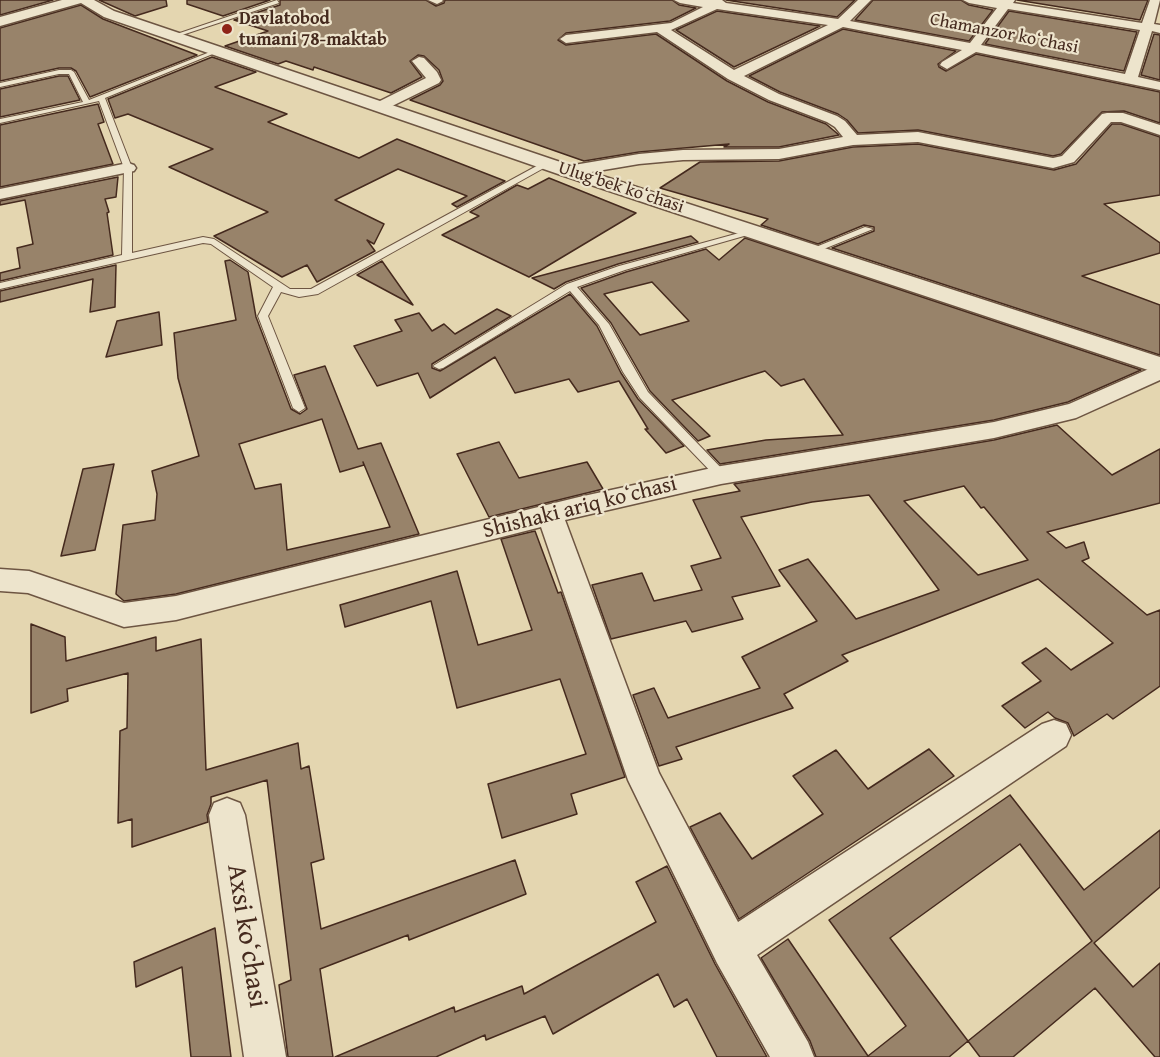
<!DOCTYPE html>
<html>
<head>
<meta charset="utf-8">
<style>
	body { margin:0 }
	canvas { display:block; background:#e4d6b0 }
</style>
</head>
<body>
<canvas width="1160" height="1057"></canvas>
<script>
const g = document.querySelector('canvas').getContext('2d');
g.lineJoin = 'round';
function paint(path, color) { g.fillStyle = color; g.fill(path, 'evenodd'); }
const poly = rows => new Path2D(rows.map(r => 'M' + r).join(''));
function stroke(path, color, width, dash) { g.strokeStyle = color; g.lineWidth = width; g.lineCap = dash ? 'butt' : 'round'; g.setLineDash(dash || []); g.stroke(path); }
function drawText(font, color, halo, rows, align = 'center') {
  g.font = font + ' "Gentium Book Plus",serif'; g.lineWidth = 4.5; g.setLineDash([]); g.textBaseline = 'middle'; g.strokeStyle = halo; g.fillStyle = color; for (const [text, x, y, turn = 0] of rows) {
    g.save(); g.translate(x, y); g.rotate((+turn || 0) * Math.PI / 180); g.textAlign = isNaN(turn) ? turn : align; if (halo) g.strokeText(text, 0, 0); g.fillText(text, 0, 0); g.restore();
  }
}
const building = poly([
	[0,0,53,0,0,15,0,0],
	[99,0,166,0,167,6,135,16,99,0],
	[187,0,270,0,223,16,187,4,187,0],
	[280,0,426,0,436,6,444,3,445,0,672,0,679,5,696,8,670,21,566,33,558,40,566,45,656,34,727,81,768,102,826,124,839,135,779,147,724,147,729,144,639,152,584,161,410,100,440,85,443,81,439,70,424,56,418,55,410,61,422,77,391,93,314,67,313,70,286,61,278,64,225,46,268,31,234,20,280,5,280,0],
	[726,0,855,0,837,17,726,0],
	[873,0,961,0,969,5,993,10,969,41,855,20,873,0],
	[1017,0,1148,0,1140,20,1017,0],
	[81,5,103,19,197,55,90,97,76,71,71,68,59,68,0,81,0,28,81,5],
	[717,11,820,26,734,67,676,30,717,11],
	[1009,11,1137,32,1124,71,985,44,1009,11],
	[843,29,956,51,938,64,939,67,946,71,976,54,1160,92,1160,123,1124,111,1102,112,1061,154,1053,156,918,130,858,133,847,120,838,114,780,92,749,76,843,29],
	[1154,34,1160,35,1160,80,1141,75,1154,34],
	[212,57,256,72,215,87,287,114,268,122,359,158,397,139,505,181,457,207,452,204,467,196,398,169,335,200,384,224,374,244,367,240,375,251,317,282,307,265,282,277,214,236,268,212,169,167,213,149,128,114,115,118,108,99,212,57],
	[59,76,68,76,80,100,0,117,0,89,59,76],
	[98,104,104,122,98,124,113,164,0,187,0,125,98,104],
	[1112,124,1121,124,1160,137,1160,195,1104,204,1160,243,1160,253,1082,276,1160,305,1160,355,832,248,874,231,874,227,864,225,818,244,761,225,768,219,660,188,700,162,779,161,853,147,918,144,1054,170,1076,164,1112,124],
	[118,177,116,197,105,199,109,212,107,213,113,255,0,281,0,273,20,268,17,248,33,244,25,200,0,205,0,201,118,177],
	[549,178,636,213,529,277,442,235,479,216,470,212,517,185,528,189,549,178],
	[691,236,698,242,618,264,566,282,554,289,532,278,691,236],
	[745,238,1141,370,1068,402,994,420,720,464,707,450,766,440,843,435,804,379,781,386,765,371,672,400,710,436,698,441,650,391,611,323,581,288,626,272,706,249,719,260,745,238],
	[652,282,689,321,640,335,604,294,652,282],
	[230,260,248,272,256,317,291,409,300,414,307,409,294,375,325,366,358,449,381,443,419,534,176,594,124,601,116,594,123,525,155,520,157,494,152,471,199,456,178,378,174,333,236,320,225,261,230,260],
	[322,419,340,472,364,465,363,462,390,527,287,550,281,484,255,489,239,444,322,419],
	[382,261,413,305,357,275,382,261],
	[116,265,115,307,90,312,93,279,0,302,0,291,116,265],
	[570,294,597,326,621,373,638,399,684,446,666,453,645,429,648,429,619,381,578,392,569,379,515,393,495,357,430,398,418,373,377,386,354,346,402,331,395,320,419,313,432,331,444,324,455,334,497,309,511,316,432,364,432,368,440,371,570,294],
	[159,312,162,345,106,357,117,321,159,312],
	[1057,425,1112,475,1160,449,1160,503,1047,532,1066,548,1084,542,1089,558,1082,561,1147,615,1160,610,1160,686,1113,719,1107,714,1074,736,1068,723,1055,718,1048,712,1025,728,1002,706,1041,681,1022,663,1046,648,1071,670,1113,643,1038,579,842,655,848,661,784,694,793,708,676,747,682,759,659,766,633,695,654,688,668,718,760,688,742,657,817,621,779,570,808,559,856,619,939,590,869,495,812,502,741,517,780,586,732,597,743,619,692,632,686,621,611,639,592,585,642,573,654,601,702,590,691,566,721,558,693,500,740,491,734,484,994,440,1057,425],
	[964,486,981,508,984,507,1028,560,978,575,904,501,964,486],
	[499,442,519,478,587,462,603,489,489,517,457,454,499,442],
	[114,464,95,550,61,556,83,469,114,464],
	[535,531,558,593,561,592,625,777,571,794,577,814,502,838,488,784,586,754,560,679,457,708,431,601,345,627,340,605,457,571,478,645,532,630,501,539,535,531],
	[31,624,65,637,66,661,156,637,156,651,201,639,206,770,298,743,301,769,309,766,324,859,311,863,321,929,515,860,526,894,409,940,408,935,320,969,333,1057,288,1057,279,985,291,980,267,780,211,797,211,804,207,815,208,822,132,847,132,819,118,823,120,731,127,728,128,673,67,689,68,701,31,713,31,624],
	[929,749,954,776,739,919,690,827,720,813,752,859,823,814,793,776,836,750,868,789,929,749],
	[1010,795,1084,890,1160,830,1160,887,1094,943,1133,987,1160,963,1160,1057,1155,1057,1095,988,1013,1057,980,1057,968,1041,949,1057,816,1057,810,1041,761,958,788,939,868,1056,906,1026,829,920,1010,795],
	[1020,844,1092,941,968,1041,890,938,1020,844],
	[667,866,715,964,767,1057,717,1057,687,999,674,1007,658,974,553,1034,545,1016,486,1040,485,1035,436,1057,335,1057,454,1007,455,1012,522,986,524,994,656,922,636,882,667,866],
	[215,928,231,1057,191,1057,182,967,136,987,134,962,215,928]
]);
const service = poly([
	[277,0,279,3,176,37,171,36,277,0],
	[215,50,220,51,105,98,132,168,132,253,203,237,214,239,290,289,311,289,544,162,551,164,318,294,299,297,281,292,268,316,305,408,299,412,293,408,258,316,273,287,211,244,203,243,0,289,0,283,122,255,124,168,99,101,0,123,0,119,83,102,69,74,59,74,0,87,0,83,59,70,71,70,74,72,89,100,215,50],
	[865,227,873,229,814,253,806,251,865,227],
	[750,230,758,232,625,270,577,287,609,324,648,392,725,472,727,475,725,478,717,478,640,398,623,372,599,325,570,291,443,368,439,369,433,366,567,284,619,266,750,230]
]);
const minor = poly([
	[428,0,442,0,443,1,437,4,428,0],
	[674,0,722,0,726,3,838,19,858,0,871,0,850,21,970,43,997,8,969,3,963,0,1015,0,1013,3,1142,23,1150,0,1160,0,1154,24,1160,25,1160,33,1152,31,1138,77,1160,82,1160,90,976,52,947,69,940,65,942,62,962,50,843,27,744,76,779,94,837,116,845,121,857,135,918,132,1053,158,1062,156,1102,114,1107,113,1123,113,1160,125,1160,135,1121,122,1111,122,1074,162,1053,168,918,142,853,145,779,159,683,160,639,164,568,176,562,175,560,171,562,167,639,154,683,150,779,149,843,137,835,127,827,122,769,100,728,79,657,32,566,43,560,39,566,35,671,23,703,7,680,3,674,0],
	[717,9,828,25,734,70,671,30,717,9],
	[1008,9,1140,30,1125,74,981,45,1008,9],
	[419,57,424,58,437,72,441,80,439,83,384,110,374,110,372,107,374,104,426,78,412,61,419,57],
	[128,163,134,165,136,168,134,171,0,199,0,189,128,163],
	[1160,364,1160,380,1076,418,994,438,721,484,565,520,659,773,738,922,1042,724,1054,720,1066,724,1071,735,1066,746,757,955,808,1042,814,1057,770,1057,717,963,628,780,541,527,176,620,124,627,28,593,0,591,0,569,29,571,124,603,176,596,579,497,721,466,994,422,1069,404,1160,364],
	[227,798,240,803,245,815,286,1057,244,1057,209,815,214,803,227,798]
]);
const tertiary = poly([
	[62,0,94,0,114,11,575,167,1160,357,1160,374,561,175,104,17,81,3,0,26,0,17,62,0]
]);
const markers = [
	[227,29,6,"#8f2418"]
];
const farPoinames = [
	["Davlatobod",239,19],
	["tumani 78-maktab",239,40]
];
const farStreetnames = [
	["Chamanzor koʻchasi",1004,34,11],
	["Ulugʻbek koʻchasi",621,188,18]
];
const streetNames = [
	["Shishaki ariq koʻchasi",580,508,-14]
];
const nearStreetnames = [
	["Axsi koʻchasi",246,936,81]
];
paint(building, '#98836a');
stroke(building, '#452a1e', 1.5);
stroke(service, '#6d5542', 2);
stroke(minor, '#6d5542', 3);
stroke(tertiary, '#6d5542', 3);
paint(service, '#ede4cc');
paint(minor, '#ede4cc');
paint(tertiary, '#ede4cc');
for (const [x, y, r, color] of markers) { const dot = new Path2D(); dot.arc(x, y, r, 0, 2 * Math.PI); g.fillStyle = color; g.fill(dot); stroke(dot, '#ede4cc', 2); }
drawText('bold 18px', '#452a1e', '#ede4cc', farPoinames, 'left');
drawText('18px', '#452a1e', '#ede4cc', farStreetnames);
drawText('22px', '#452a1e', '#ede4cc', streetNames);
drawText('27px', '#452a1e', '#ede4cc', nearStreetnames);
</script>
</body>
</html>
